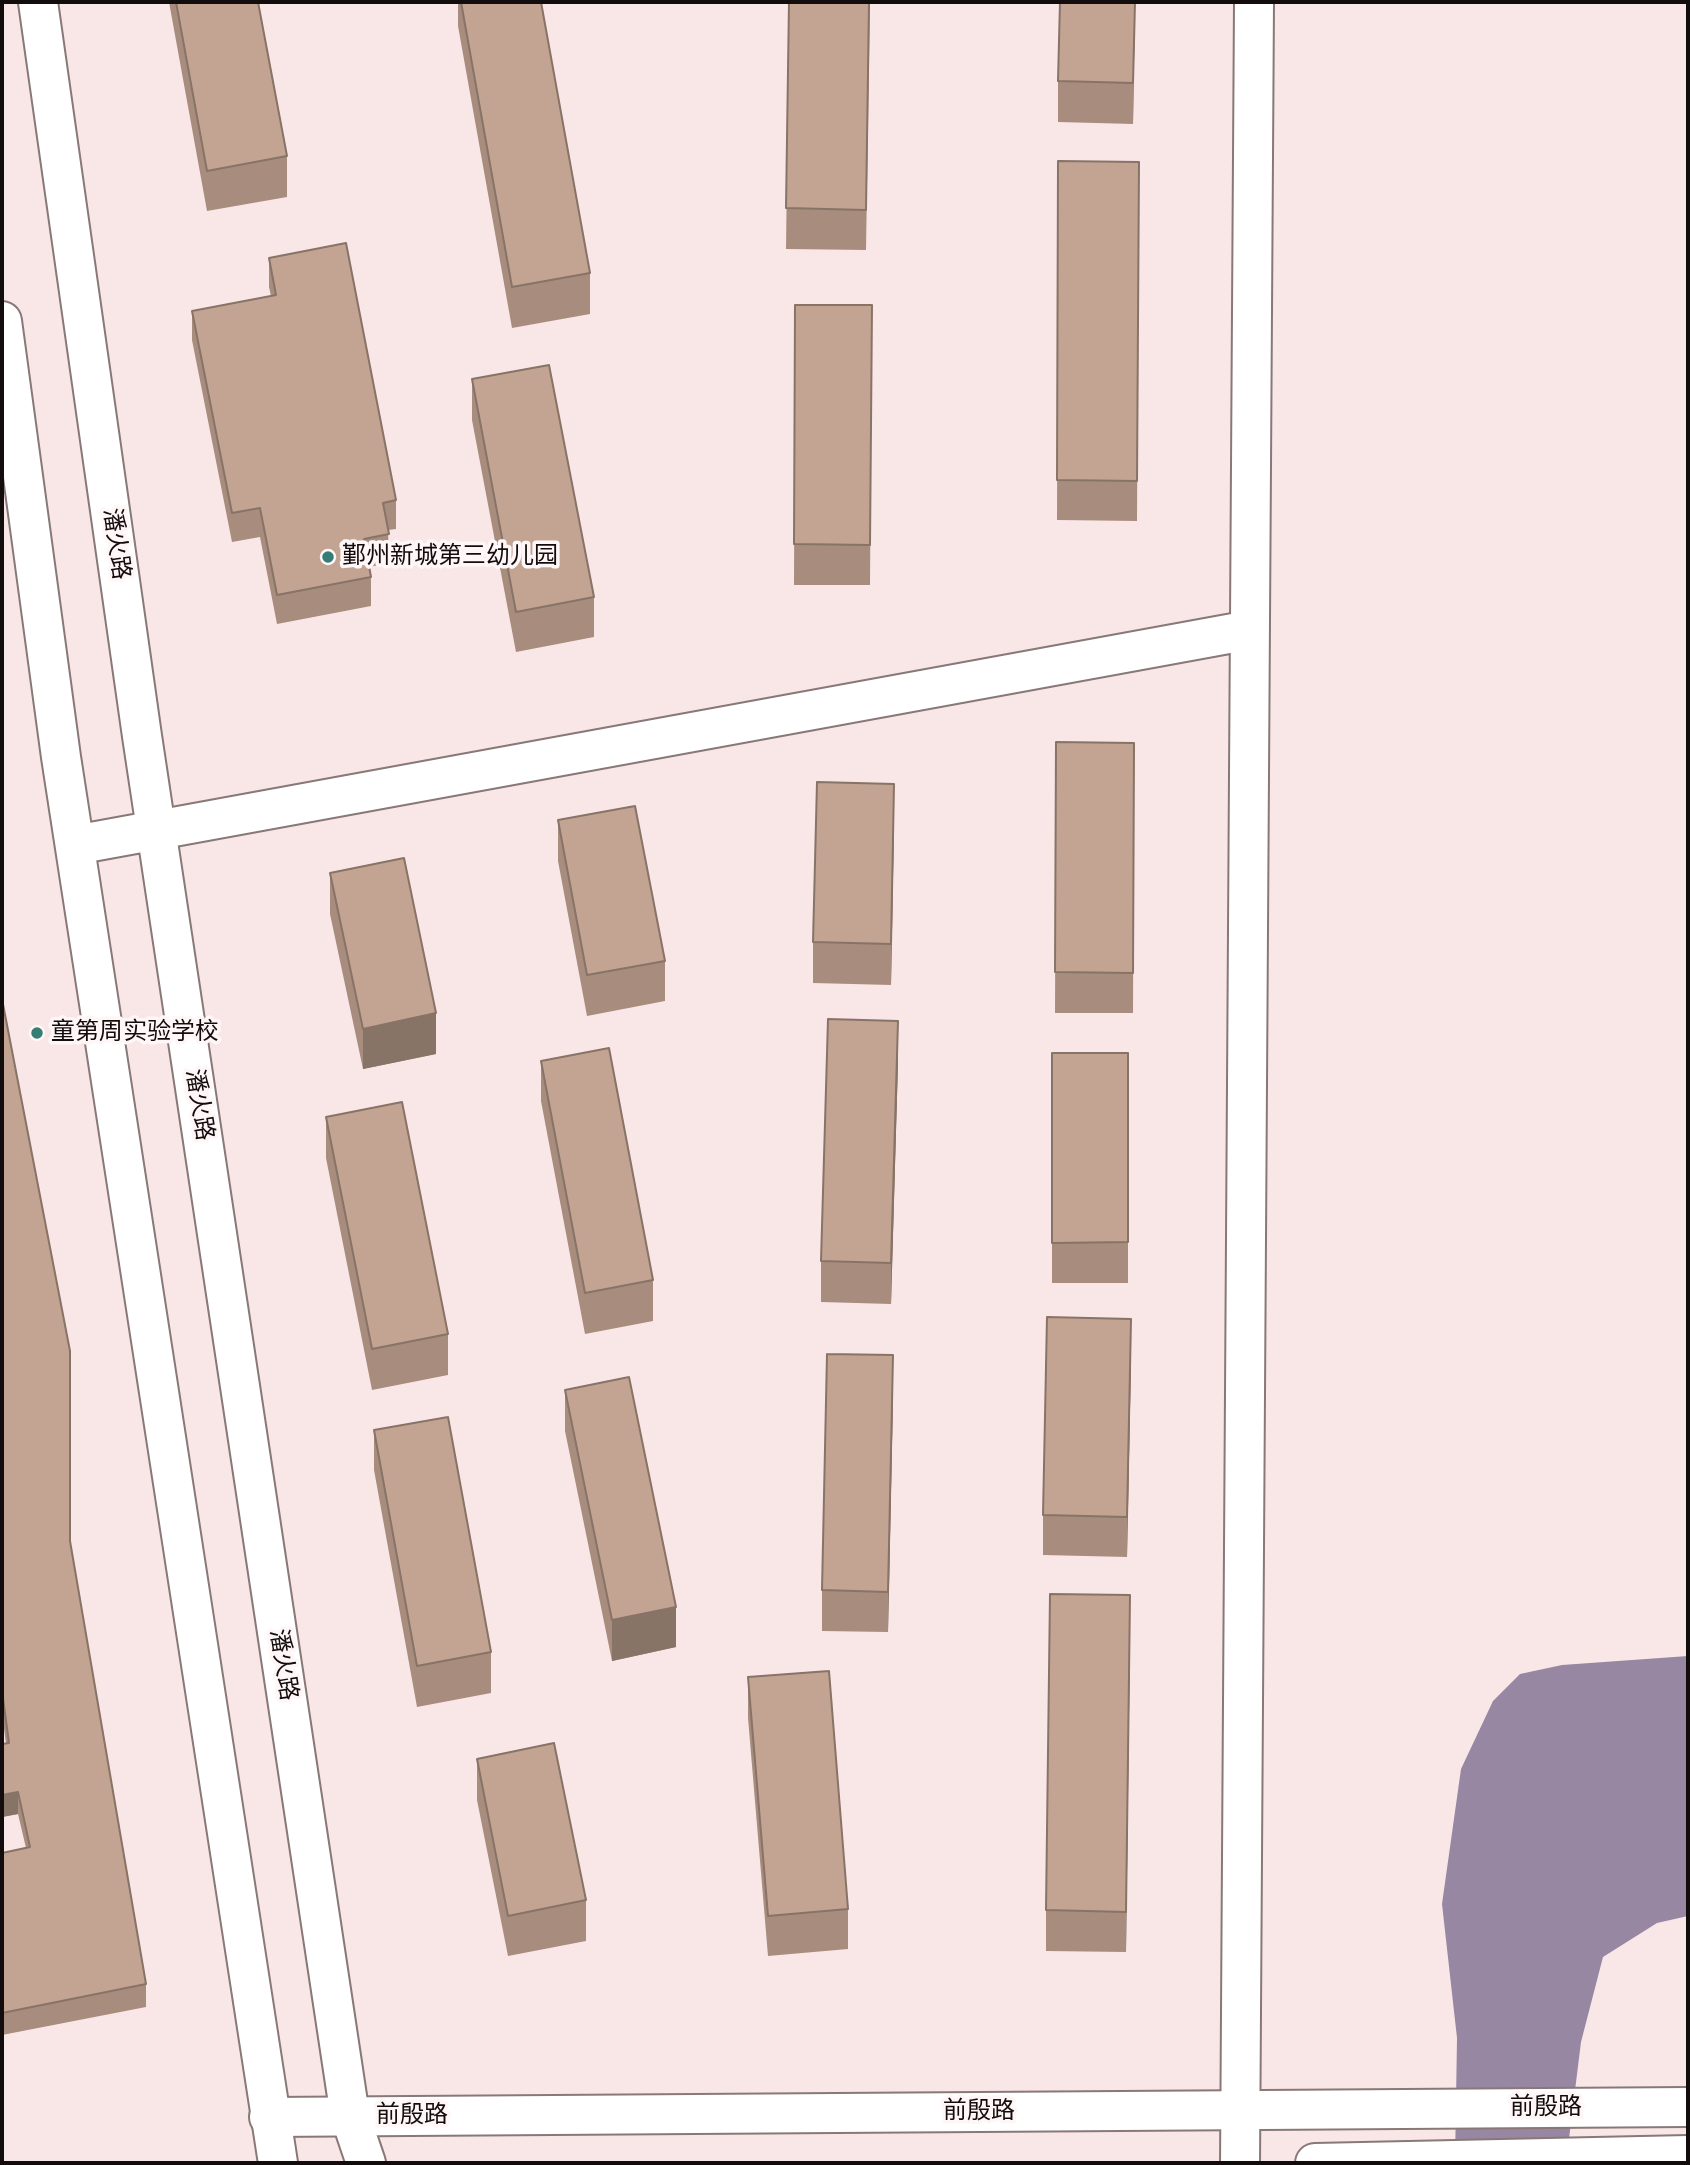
<!DOCTYPE html>
<html>
<head>
<meta charset="utf-8">
<style>
	body { margin:0 }
	#map { position:relative; width:1690px; height:2165px; overflow:hidden; background:#f9e7e7; font-family:Jost,sans-serif }
	canvas { display:block }
	.frame { position:absolute; inset:0; border:4px solid #120c0d; pointer-events:none }
</style>
</head>
<body>
<div id="map">
<canvas width="1690" height="2165"></canvas>
<div class="frame"></div>
</div>
<script>
const g = document.querySelector('canvas').getContext('2d');
g.lineJoin = 'round';
function paint(path, color) { g.fillStyle = color; g.fill(path, 'evenodd'); }
const poly = rows => new Path2D(rows.map(r => 'M' + r).join(''));
function stroke(path, color, width, dash) { g.strokeStyle = color; g.lineWidth = width; g.lineCap = dash ? 'butt' : 'round'; g.setLineDash(dash || []); g.stroke(path); }
function drawText(font, color, halo, rows, align = 'center') {
  g.font = font + ' Jost,"Noto Sans SC",sans-serif'; g.lineWidth = 7; g.setLineDash([]); g.textBaseline = 'middle'; g.strokeStyle = halo; g.fillStyle = color; for (const [text, x, y, turn = 0] of rows) {
    g.save(); g.translate(x, y); g.rotate((+turn || 0) * Math.PI / 180); g.textAlign = isNaN(turn) ? turn : align; if (halo) g.strokeText(text, 0, 0); g.fillText(text, 0, 0); g.restore();
  }
}
const water = poly([
	[1688,1656,1688,1916,1657,1923,1603,1957,1581,2042,1566,2163,1455,2163,1457,2038,1442,1904,1461,1769,1493,1701,1520,1674,1562,1665]
]);
const minor = poly([
	[38,2,142,736,350,2116,366,2163],
	[2,321,61,757,278,2163],
	[75,845,1250,630],
	[1240,2163,1254,2]
]);
const major = poly([
	[269,2117,1688,2107],
	[1315,2163,1688,2155]
]);
const wall = poly([
	[169,2,258,2,287,156,287,197,207,211],
	[458,2,541,2,590,273,590,314,512,328,458,26],
	[789,2,870,2,866,250,786,249],
	[1135,2,1133,124,1058,122,1058,81],
	[1058,161,1139,162,1137,521,1057,520],
	[269,258,396,500,396,529,388,530,389,563,369,567,371,577,371,606,277,624,260,537,232,542,192,340,192,311,271,296,269,287],
	[795,305,872,305,870,585,794,585],
	[472,379,594,597,594,637,516,652,472,420],
	[1056,742,1134,743,1133,1013,1055,1013],
	[558,820,665,961,665,1001,587,1016,558,861],
	[894,824,891,985,813,983,813,942],
	[330,873,436,1054,363,1069,330,914],
	[2,999,70,1541,146,1984,146,2007,2,2035,2,1853,26,1848,18,1814,2,1817,2,1744,6,1744,2,1713],
	[1052,1053,1128,1053,1128,1283,1052,1283],
	[541,1061,653,1280,653,1321,585,1334,541,1101],
	[898,1062,891,1304,821,1302,821,1261],
	[326,1117,448,1334,448,1375,372,1390,326,1158],
	[1131,1359,1127,1557,1043,1555,1043,1515],
	[565,1390,676,1647,612,1661,565,1431],
	[893,1396,888,1632,822,1631,822,1590],
	[374,1430,491,1652,491,1693,417,1707,374,1470],
	[1130,1635,1126,1952,1046,1951,1046,1910],
	[748,1677,848,1909,848,1949,768,1956,748,1718],
	[477,1759,586,1900,586,1941,508,1956,477,1800]
]);
const shadedWall = poly([
	[1135,2,1133,124,1133,83],
	[894,784,894,824,891,985,891,944],
	[436,1013,436,1054,363,1069,363,1029],
	[898,1021,898,1062,891,1304,891,1263],
	[1131,1319,1131,1359,1127,1557,1127,1517],
	[893,1355,893,1396,888,1632,888,1592],
	[1130,1595,1130,1635,1126,1952,1126,1912],
	[676,1607,676,1647,612,1661,612,1620],
	[18,1792,18,1814,2,1817,2,1795]
]);
const building = poly([
	[176,2,258,2,287,156,207,171,176,2],
	[461,2,541,2,590,273,512,287,461,2],
	[789,2,869,2,866,210,786,208,789,2],
	[1060,2,1135,2,1133,83,1058,81,1060,2],
	[1058,161,1139,162,1137,481,1057,480,1058,161],
	[346,243,396,500,383,503,389,534,364,539,371,577,277,595,260,508,232,513,192,311,276,295,269,258,346,243],
	[795,305,872,305,870,545,794,544,795,305],
	[549,365,594,597,516,612,472,379,549,365],
	[1056,742,1134,743,1133,973,1055,972,1056,742],
	[817,782,894,784,891,944,813,942,817,782],
	[635,806,665,961,587,975,558,820,635,806],
	[404,858,436,1013,363,1029,330,873,404,858],
	[2,999,70,1351,70,1541,146,1984,2,2013,2,1853,30,1847,18,1792,2,1795,2,1744,9,1743,2,1691,2,999],
	[828,1019,898,1021,891,1263,821,1261,828,1019],
	[609,1048,653,1280,585,1293,541,1061,609,1048],
	[1052,1053,1128,1053,1128,1242,1052,1243,1052,1053],
	[402,1102,448,1334,372,1349,326,1117,402,1102],
	[1047,1317,1131,1319,1127,1517,1043,1515,1047,1317],
	[827,1354,893,1355,888,1592,822,1590,827,1354],
	[629,1377,676,1607,612,1620,565,1390,629,1377],
	[448,1417,491,1652,417,1666,374,1430,448,1417],
	[1050,1594,1130,1595,1126,1912,1046,1910,1050,1594],
	[829,1671,848,1909,768,1916,748,1677,829,1671],
	[554,1743,586,1900,508,1916,477,1759,554,1743]
]);
const markers = [
	[328,557,7,"#367d75"],
	[37,1033,7,"#367d75"]
];
const streetNames = [
	["潘火路",115,544,82],
	["潘火路",198,1105,81],
	["潘火路",282,1665,81],
	["前殷路",1546,2108],
	["前殷路",979,2112],
	["前殷路",412,2116]
];
const poiNames = [
	["鄞州新城第三幼儿园",342,557],
	["童第周实验学校",51,1033]
];
paint(water, '#9787a3');
stroke(minor, '#887878', 42);
stroke(major, '#887878', 42);
stroke(minor, '#fff', 38);
stroke(major, '#fff', 38);
paint(wall, '#a88d7e');
paint(shadedWall, '#887367');
paint(building, '#c3a493');
stroke(building, '#887367', 2);
for (const [x, y, r, color] of markers) { const dot = new Path2D(); dot.arc(x, y, r, 0, 2 * Math.PI); g.fillStyle = color; g.fill(dot); stroke(dot, '#fff7f7', 2.5); }
drawText('24px', '#120c0d', '#fff7f7', streetNames);
drawText('24px', '#120c0d', '#fff7f7', poiNames, 'left');
</script>
</body>
</html>
